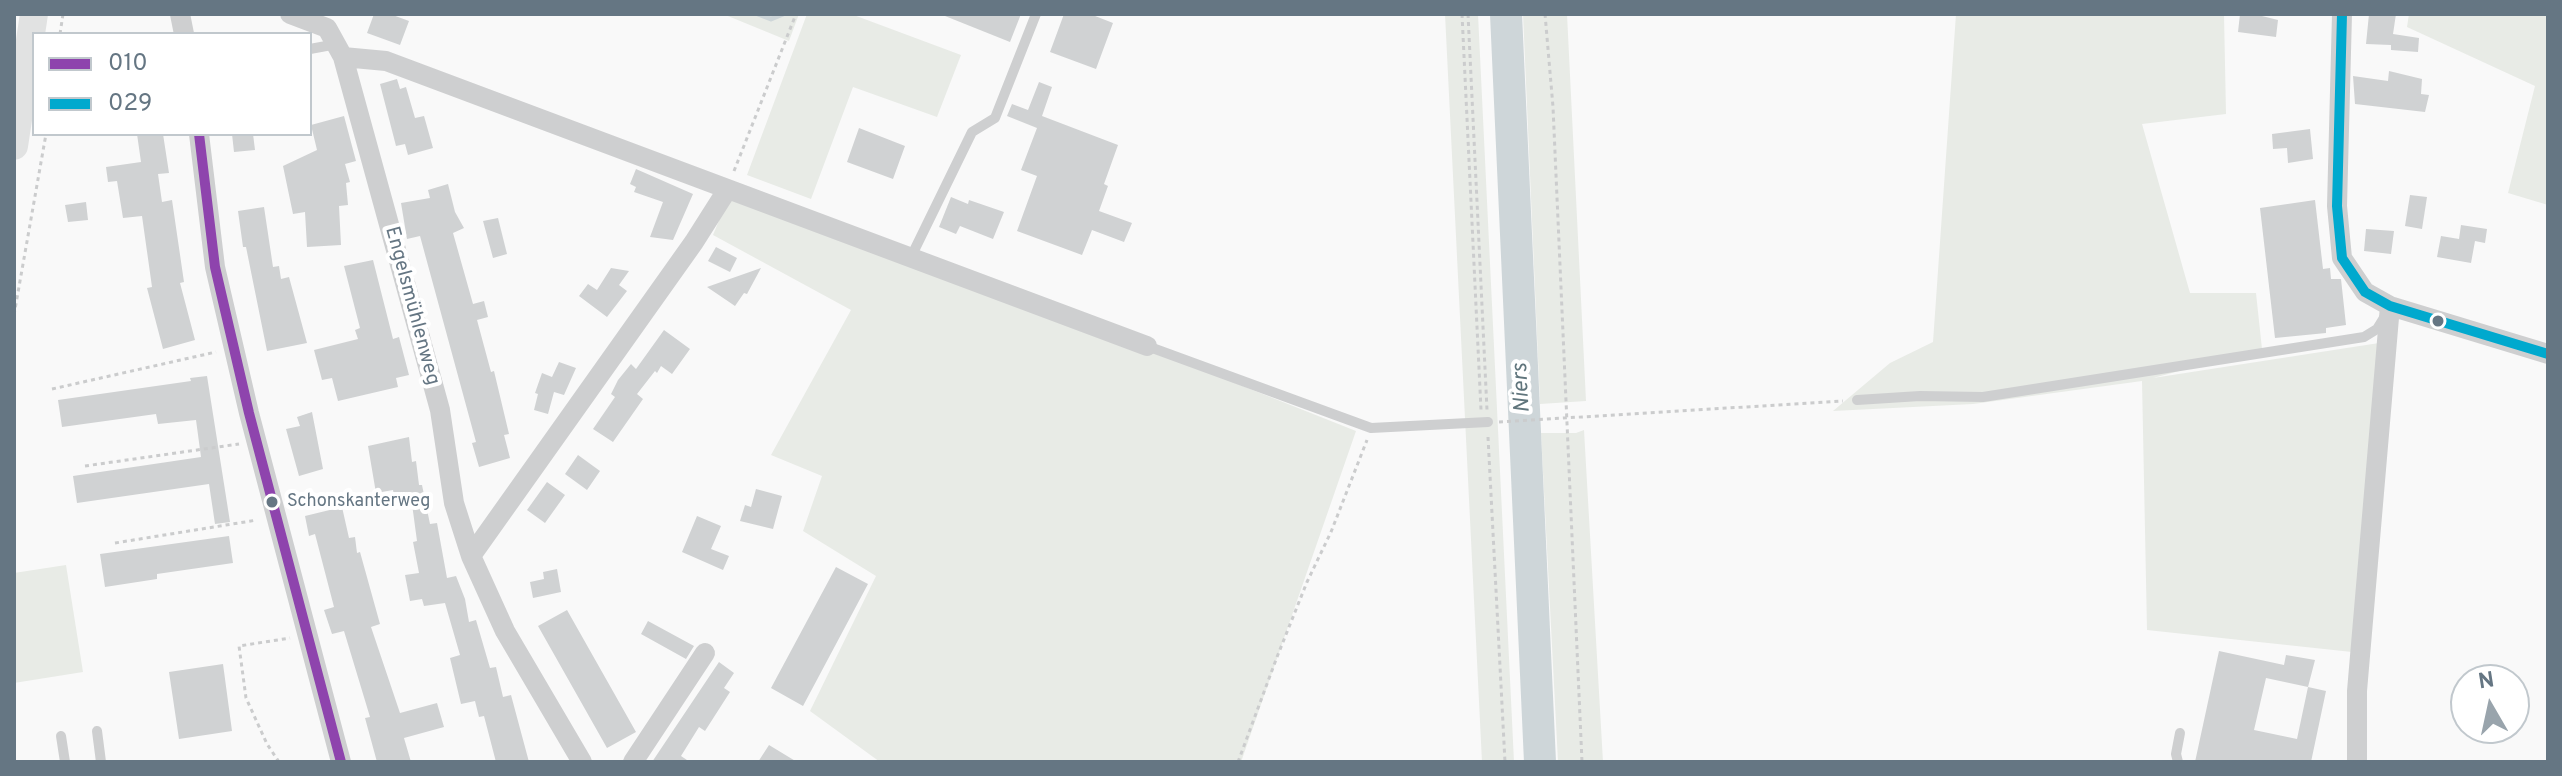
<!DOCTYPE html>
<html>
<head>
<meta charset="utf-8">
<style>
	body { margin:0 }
	#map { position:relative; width:2562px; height:776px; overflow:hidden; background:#f9f9f9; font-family:Overpass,sans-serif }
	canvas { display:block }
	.frame { position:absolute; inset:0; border:16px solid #657683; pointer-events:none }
	.legend { position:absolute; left:32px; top:32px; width:280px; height:104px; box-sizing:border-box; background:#fff; border:2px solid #c1c8cd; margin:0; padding:10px 14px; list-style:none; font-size:24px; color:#657683 }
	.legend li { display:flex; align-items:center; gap:16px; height:40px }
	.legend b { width:40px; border:2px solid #c1c8cd }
	.north { position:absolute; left:2450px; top:664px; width:80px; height:80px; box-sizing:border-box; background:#fff; border:2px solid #c1c8cd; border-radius:50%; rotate:351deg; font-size:22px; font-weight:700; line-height:32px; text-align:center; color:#657683 }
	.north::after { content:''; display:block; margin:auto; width:28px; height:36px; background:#99a4ac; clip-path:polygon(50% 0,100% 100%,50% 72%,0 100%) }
</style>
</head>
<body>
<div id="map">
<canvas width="2562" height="776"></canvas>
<div class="frame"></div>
<ul class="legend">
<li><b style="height:10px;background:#8e44ad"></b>010</li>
<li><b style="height:10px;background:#00a9ce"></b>029</li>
</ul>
<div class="north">N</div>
</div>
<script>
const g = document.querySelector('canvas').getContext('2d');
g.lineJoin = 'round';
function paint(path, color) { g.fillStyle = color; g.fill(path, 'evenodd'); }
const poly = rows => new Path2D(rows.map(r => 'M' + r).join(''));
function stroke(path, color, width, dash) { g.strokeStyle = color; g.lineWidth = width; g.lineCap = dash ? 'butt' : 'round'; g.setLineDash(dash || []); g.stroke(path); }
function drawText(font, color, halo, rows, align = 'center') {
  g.font = font + ' Overpass,sans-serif'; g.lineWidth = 8; g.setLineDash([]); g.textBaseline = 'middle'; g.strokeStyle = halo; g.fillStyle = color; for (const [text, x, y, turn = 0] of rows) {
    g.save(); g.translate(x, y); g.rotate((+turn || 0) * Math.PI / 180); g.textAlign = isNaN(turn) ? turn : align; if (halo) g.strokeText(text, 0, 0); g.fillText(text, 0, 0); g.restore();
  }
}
const green = poly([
	[723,14,799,14,789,41],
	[807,14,851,14,961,55,937,117,853,87,811,199,747,175],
	[1445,14,1478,14,1514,762,1482,762],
	[1523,14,1567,14,1586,401,1540,404],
	[1956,14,2224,14,2226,114,2142,124,2190,293,2256,293,2262,349,2153,378,2379,343,2352,652,2147,630,2142,381,1973,404,1833,411,1890,363,1933,342],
	[2409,14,2548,14,2548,205,2508,193,2535,86,2407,27],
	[734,184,1356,431,1241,762,880,762,810,711,876,576,803,531,822,476,771,455,851,310,713,235],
	[1584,430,1603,762,1558,762,1541,433,1576,433],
	[66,565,83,672,14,683,14,573]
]);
const stream = poly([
	[758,14,771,19,783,14]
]);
const river = poly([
	[1506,14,1540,762]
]);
const building = poly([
	[374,14,390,14,409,21,400,45,367,33],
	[940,14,1021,14,1010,42],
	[1064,14,1090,14,1113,23,1096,69,1050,52],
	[2240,14,2254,14,2278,20,2276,37,2238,32],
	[2369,14,2396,14,2393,34,2419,38,2418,52,2391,50,2391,45,2366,44],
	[2389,71,2422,79,2421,94,2429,95,2425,112,2355,104,2353,76,2388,81],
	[397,79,400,89,406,87,415,118,424,116,433,148,408,155,405,144,396,146,380,84],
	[1039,82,1052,87,1042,116,1118,145,1104,184,1108,186,1099,211,1132,223,1124,242,1092,230,1082,255,1017,231,1037,176,1021,170,1037,128,1007,116,1012,104,1028,110],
	[344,116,356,161,345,164,350,182,346,183,348,205,339,206,341,245,307,247,305,212,293,214,283,166,317,150,311,125],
	[859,128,905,146,893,179,847,162],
	[2310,129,2313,159,2288,163,2287,148,2273,149,2272,134],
	[137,134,163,134,169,173,158,174,162,202,172,200,184,282,180,283,195,340,163,349,147,288,152,287,142,216,123,218,117,181,108,182,106,167,141,162],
	[232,134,253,134,255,150,234,152],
	[636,169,693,194,673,240,650,237,663,202,634,192,636,187,630,184],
	[448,184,455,212,464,228,453,233,473,304,484,301,488,317,477,320,491,372,494,371,509,434,504,435,510,458,479,467,472,443,476,442,420,236,407,239,401,203,430,198,428,190],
	[2410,195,2427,197,2422,229,2405,226],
	[951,197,968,204,969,200,1004,212,993,239,960,226,956,234,939,227],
	[2315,200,2323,269,2330,268,2331,279,2341,279,2346,325,2326,328,2326,333,2275,338,2260,208],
	[86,202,88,220,68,222,65,205],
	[264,207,273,267,279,266,281,279,289,277,307,343,267,351,246,247,243,247,238,211],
	[498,218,507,254,493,258,483,221],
	[2461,225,2487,229,2485,243,2475,241,2471,263,2437,257,2441,236,2459,239],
	[2366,229,2394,231,2391,254,2364,251],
	[716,247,737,258,730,272,708,261],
	[373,260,393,339,399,337,409,375,396,378,398,387,338,401,332,378,322,380,314,350,358,339,355,330,360,328,344,266],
	[611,268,629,271,619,285,627,291,607,317,579,296,588,284,597,290],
	[761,268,747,294,744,293,735,306,707,287],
	[664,330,690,349,672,374,661,366,657,373,655,371,637,394,643,399,613,442,593,429,615,397,611,394,618,380,631,364,636,369],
	[559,362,576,368,564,395,554,392,548,414,534,410,538,394,535,393,542,373,552,377],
	[207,376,230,522,215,524,209,484,77,503,73,476,201,457,196,420,158,424,156,414,62,427,58,400,191,381,190,378],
	[312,412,323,469,299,476,286,429,300,426,297,417],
	[409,437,412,462,416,461,419,485,422,485,430,524,437,523,447,578,456,576,465,599,469,622,476,620,490,668,496,667,503,697,511,695,529,762,496,762,484,716,479,717,475,701,461,704,450,658,460,655,445,603,424,606,422,599,410,601,405,575,419,573,413,542,417,541,412,504,396,507,393,490,376,493,368,446],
	[578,455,600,471,587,490,565,474],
	[547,482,565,495,545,523,527,510],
	[756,489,782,496,773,529,740,521,745,505,751,507],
	[342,507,349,538,355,537,357,553,360,552,380,624,371,627,400,713,437,703,444,727,404,738,411,762,377,762,365,718,370,717,344,631,332,634,324,610,334,607,315,534,309,536,305,516],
	[697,516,721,526,711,549,729,556,723,570,682,552],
	[229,536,233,563,157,574,157,579,105,587,100,554],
	[836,567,868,584,803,706,771,688],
	[557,569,561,592,533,598,530,582,544,579,543,572],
	[567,610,636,732,607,748,538,626],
	[648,621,694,646,686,659,641,634],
	[2219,651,2284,665,2286,655,2315,660,2308,687,2326,691,2311,762,2195,762],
	[2266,678,2308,687,2297,739,2254,730],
	[719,662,734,673,724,688,730,692,705,731,699,727,681,756,690,762,652,762],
	[223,664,232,731,179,739,169,672],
	[769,745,797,762,758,762]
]);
const path = poly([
	[1462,14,1481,410],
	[1468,14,1487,410],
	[1545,14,1553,107,1582,762],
	[60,34,63,14],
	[734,171,796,14],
	[14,315,46,134],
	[52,389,216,352],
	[1499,422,1843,401],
	[1488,437,1505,762],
	[85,466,239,444],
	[115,543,257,520],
	[279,762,267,744,246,698,239,646,290,638],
	[1238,762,1277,657,1307,582,1331,532,1367,440]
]);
const lane = poly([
	[310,49,337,44],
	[910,259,972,132,995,118,1036,14],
	[1147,346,1371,428,1488,422],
	[1857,400,1920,396,1983,397,2364,337,2377,329,2385,316],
	[97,731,101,762],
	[61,736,65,762],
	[2178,762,2176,754,2180,733]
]);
const street = poly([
	[180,14,184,34],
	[290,14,327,28,343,57,440,410,454,503,471,556,505,631,582,762],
	[2342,14,2337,206,2342,258,2365,292,2390,306,2548,354],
	[343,57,386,61,1147,346],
	[199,134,215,267,249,413,341,762],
	[471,556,694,242,727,190],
	[633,762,705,653],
	[2357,762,2357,691,2390,306]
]);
const secondary = poly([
	[14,146,34,14]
]);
const bus1 = poly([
	[199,134,215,267,249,413,341,762]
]);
const bus2 = poly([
	[2342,14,2337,206,2342,258,2365,292,2390,306,2548,354]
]);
const markers = [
	[2438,321,7,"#657683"],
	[272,502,7,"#657683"]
];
const busNames = [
	["Schonskanterweg",287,502]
];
const streetNames = [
	["Engelsmühlenweg",411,306,75]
];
const waterNames = [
	["Niers",1523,388,-93]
];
paint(green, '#e8ebe6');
stroke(stream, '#ced6d9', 5);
stroke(river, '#ced6d9', 32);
paint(building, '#d0d2d3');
stroke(path, '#cbcccd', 3, [4, 4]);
stroke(lane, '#cecfd0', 10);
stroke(street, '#cecfd0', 20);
stroke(secondary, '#e1e2e2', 28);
stroke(bus1, '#8e44ad', 10);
stroke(bus2, '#00a9ce', 10);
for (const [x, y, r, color] of markers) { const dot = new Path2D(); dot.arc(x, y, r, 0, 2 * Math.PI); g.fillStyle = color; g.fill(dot); stroke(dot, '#fff', 3); }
drawText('18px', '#657683', '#fff', busNames, 'left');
drawText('20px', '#657683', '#fff', streetNames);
drawText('italic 22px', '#60757c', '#fff', waterNames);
</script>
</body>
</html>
